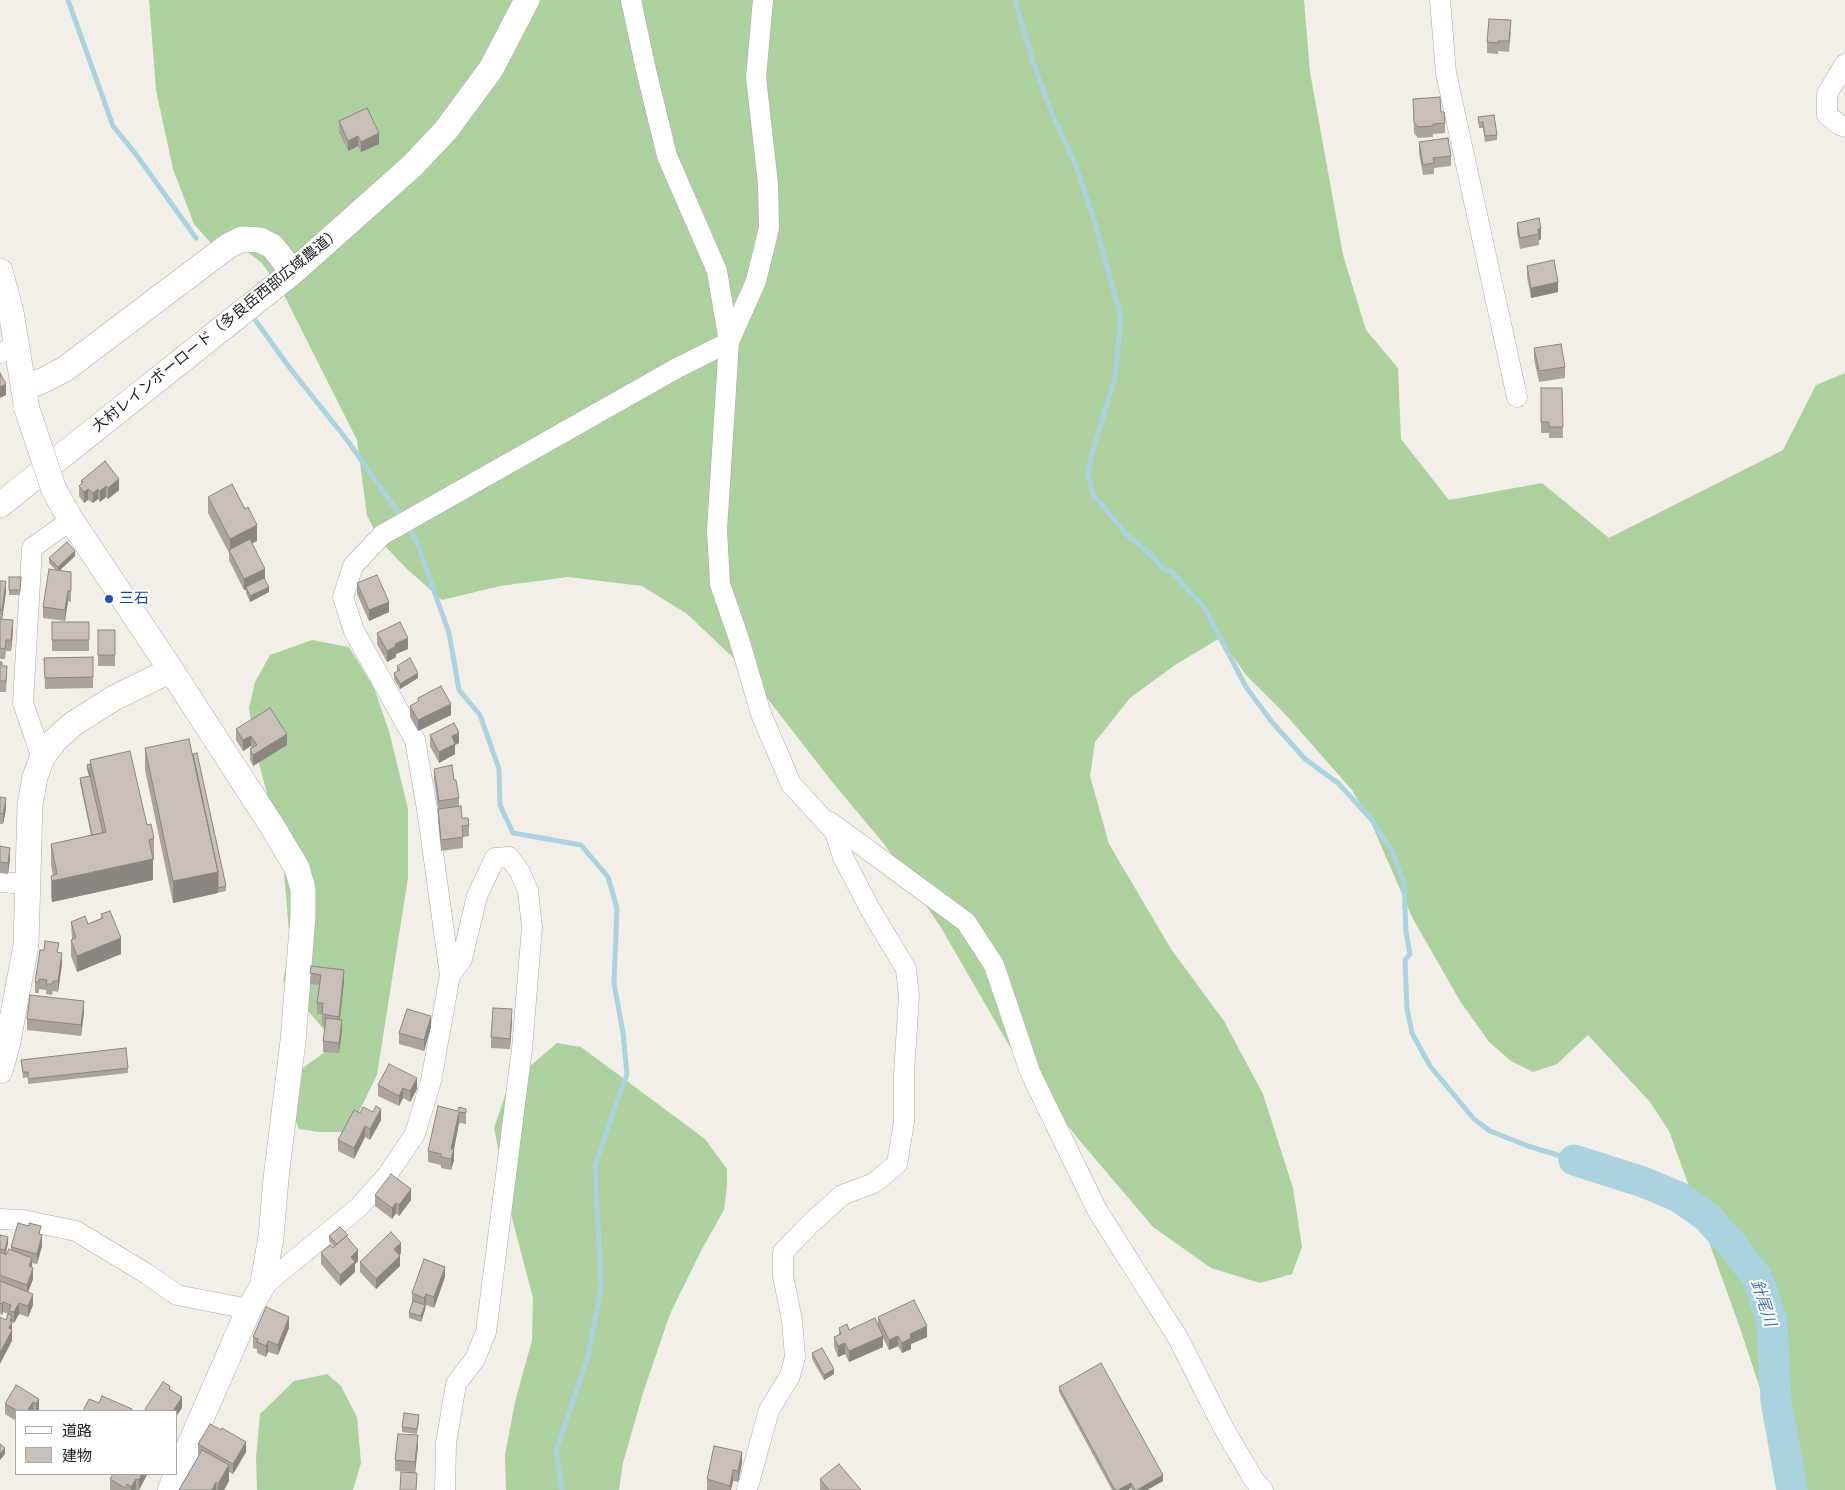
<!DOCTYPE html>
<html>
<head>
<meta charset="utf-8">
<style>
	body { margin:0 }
	#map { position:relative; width:1845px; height:1490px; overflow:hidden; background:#f2efe9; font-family:Rubik,"Noto Sans JP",sans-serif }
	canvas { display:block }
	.legend { position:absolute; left:15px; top:1410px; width:162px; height:65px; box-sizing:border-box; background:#fff; border:1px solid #a7a7a7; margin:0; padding:6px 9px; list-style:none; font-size:15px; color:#222 }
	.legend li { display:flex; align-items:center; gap:10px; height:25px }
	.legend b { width:25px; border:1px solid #a7a7a7 }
</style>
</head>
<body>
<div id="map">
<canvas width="1845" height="1490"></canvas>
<ul class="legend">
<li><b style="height:6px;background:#fff"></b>道路</li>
<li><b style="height:14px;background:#c7bfb8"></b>建物</li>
</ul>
</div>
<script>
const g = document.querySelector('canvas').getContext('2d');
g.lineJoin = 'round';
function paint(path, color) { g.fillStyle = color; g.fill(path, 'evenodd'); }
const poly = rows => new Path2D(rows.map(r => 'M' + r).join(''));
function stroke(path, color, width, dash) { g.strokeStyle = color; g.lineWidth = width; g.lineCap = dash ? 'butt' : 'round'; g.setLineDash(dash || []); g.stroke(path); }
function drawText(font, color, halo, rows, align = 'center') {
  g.font = font + ' Rubik,"Noto Sans JP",sans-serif'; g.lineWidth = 4; g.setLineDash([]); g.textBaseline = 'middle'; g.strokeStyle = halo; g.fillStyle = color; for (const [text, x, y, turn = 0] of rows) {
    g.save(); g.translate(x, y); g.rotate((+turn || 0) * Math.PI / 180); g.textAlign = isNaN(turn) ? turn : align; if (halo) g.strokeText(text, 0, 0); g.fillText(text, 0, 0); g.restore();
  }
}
const forest = poly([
	[149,0,1304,0,1310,72,1343,255,1366,330,1398,368,1401,439,1449,500,1542,483,1609,538,1783,450,1816,385,1845,373,1845,1490,1791,1490,1789,1476,1740,1328,1669,1131,1650,1102,1588,1035,1557,1064,1533,1072,1511,1061,1489,1042,1460,1001,1413,919,1372,825,1352,790,1285,714,1246,675,1220,638,1175,665,1130,698,1095,742,1090,776,1109,844,1171,949,1224,1021,1263,1094,1293,1188,1302,1247,1292,1274,1260,1283,1211,1268,1153,1227,1080,1141,1021,1066,940,926,884,844,833,783,743,667,687,614,642,586,568,577,500,586,442,600,407,569,381,542,367,516,357,440,286,299,262,263,246,251,222,256,194,224,173,169,156,90],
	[312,640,349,647,374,688,389,731,408,809,408,878,377,1075,354,1122,343,1132,319,1132,299,1129,291,1110,300,1070,336,1044,283,981,290,944,284,872,272,813,255,748,249,708,255,682,270,655],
	[557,1043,581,1047,705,1139,727,1169,727,1186,724,1210,702,1249,670,1314,643,1393,623,1463,619,1490,506,1490,505,1455,515,1402,532,1340,533,1298,513,1222,494,1128,506,1093,529,1067],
	[327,1374,341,1386,357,1417,361,1463,353,1490,257,1490,256,1458,260,1414,294,1381]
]);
const stream = poly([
	[68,0,113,126,135,153,196,238],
	[1015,0,1034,65,1053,116,1076,166,1095,223,1121,317,1115,378,1092,453,1088,474,1093,494,1126,534,1147,551,1165,570,1171,571,1204,607,1246,687,1272,722,1305,759,1338,783,1371,819,1392,851,1404,883,1406,932,1410,954,1405,960,1407,1009,1412,1033,1430,1066,1474,1119,1490,1131,1528,1146,1574,1160],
	[256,321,289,367,347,440,395,508,402,520],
	[407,527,416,540,449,633,459,690,480,715,499,769,500,805,513,833,581,845,608,877,617,908,614,983,623,1033,627,1074,595,1165,601,1287,588,1357,556,1451,562,1490]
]);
const river = poly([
	[1574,1160,1643,1182,1679,1197,1706,1216,1730,1242,1755,1275,1761,1287,1772,1324,1776,1401,1792,1490]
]);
const minor = poly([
	[631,0,646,70,667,156,717,271,729,342,717,530,720,584,739,639,761,714,791,784,835,832,843,857,870,909,906,969,909,996,904,1073,904,1122,897,1164,874,1183,842,1195,809,1225,783,1252,783,1276,792,1320,795,1357,790,1376,769,1410,747,1490],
	[1440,0,1446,73,1517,397],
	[1845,64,1827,94,1827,115,1840,125,1845,127],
	[0,353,16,346],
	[42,758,23,703,32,548,71,520],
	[830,822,966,922,994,965,1030,1072,1097,1210,1178,1338,1223,1427,1254,1480,1263,1490],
	[0,882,27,884],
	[0,1219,23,1220,76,1231,147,1274,177,1295,249,1309],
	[262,1287,359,1207,386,1177,415,1134,431,1081,450,975,427,809,415,740,354,631,343,597,353,566,382,535,677,368,729,342,756,281,769,228,768,184,756,77,763,0],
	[445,1490,446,1443,456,1384,475,1359,486,1332,522,1049,532,927,528,891,520,872,509,857,495,858,477,896,462,959,450,975]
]);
const tertiary = poly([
	[0,271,11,312,26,403],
	[23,387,42,381,65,369,228,246,242,239,260,240,272,246,293,272],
	[54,490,71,520,171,670,272,826,297,868,303,889,303,916,293,1041,276,1178,271,1237,262,1287,249,1309,170,1490],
	[0,505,293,272,412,166,446,130,491,69,527,0],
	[0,1071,7,1046,26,945,30,805,35,777,42,758,55,740,73,724,114,698,171,670]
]);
const tertiaryBridge = poly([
	[26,406,54,490]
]);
const wall = poly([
	[1511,31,1509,52,1498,51,1498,54,1487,53,1487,42],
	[1413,99,1441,112,1445,123,1445,133,1433,134,1433,137,1418,138,1414,133],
	[1478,117,1497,135,1497,140,1485,142,1483,128,1479,128],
	[339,121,379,144,361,152,358,146,348,151,339,132],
	[1419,142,1451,156,1451,166,1434,168,1434,174,1423,175,1419,153],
	[1539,218,1541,239,1539,240,1539,245,1520,249,1517,233,1517,223],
	[1527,266,1558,292,1531,298,1527,277],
	[1534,348,1565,367,1565,378,1539,382,1534,359],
	[1541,388,1562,388,1563,438,1549,438,1549,433,1541,433],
	[105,461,119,490,108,499,106,497,100,502,98,499,93,503,88,500,84,503,79,496,79,486,81,484,81,481],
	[208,497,257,541,252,543,265,579,269,592,250,602,246,593,246,590,244,590,229,560,229,553,208,513],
	[75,556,59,571,71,572,71,602,68,601,65,621,43,618,43,607,56,570,49,563,49,558],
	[9,577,21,577,20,595,9,595],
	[0,581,6,592,2,619,13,631,11,651,6,651,5,659,0,659],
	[357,583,389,612,369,621,357,594],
	[52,622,89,622,89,651,52,651],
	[98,630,115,630,115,666,98,666],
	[377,633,408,649,396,654,396,657,387,662,377,644],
	[93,657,93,688,45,689,44,658],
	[0,662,7,677,6,692,0,692],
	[397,666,418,678,400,689,394,679,394,673,397,671],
	[418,698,451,715,418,731,410,717,410,706,418,702],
	[236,729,287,745,253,766,250,760,250,749,252,748,251,746,243,751,236,740],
	[430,735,459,743,455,745,455,754,439,763,430,746],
	[145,748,193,754,226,886,226,891,173,903,145,770],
	[90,760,147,825,154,838,154,860,153,860,153,880,52,902,51,897,51,876,53,875,51,865,51,844,91,835,80,783,80,778,89,776,87,770,87,765,90,764],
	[434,769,454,780,459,798,459,807,462,818,469,825,469,836,463,837,463,848,441,851,438,820,438,809,434,779],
	[0,797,6,809,3,824,0,824],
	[0,846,10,858,8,874,0,873],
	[101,914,121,954,77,972,71,956,71,940,72,940,71,922,88,924,101,918],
	[59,952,62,964,58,992,53,991,52,995,46,994,46,990,39,989,39,993,35,993,35,982],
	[311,966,344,981,340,1020,342,1031,339,1053,323,1052,323,1041,325,1026,322,1025,322,1014,317,1014,317,1003,319,985,310,984],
	[84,1012,81,1036,27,1030,27,1019],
	[512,1020,510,1049,491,1048,491,1037],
	[431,1027,424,1051,399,1044,399,1033],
	[21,1060,128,1068,128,1073,28,1084,28,1077,23,1078],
	[378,1085,417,1089,410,1102,403,1098,399,1106,378,1096],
	[466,1109,466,1124,459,1123,454,1149,454,1160,451,1170,441,1168,441,1165,428,1162,428,1151,458,1111],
	[360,1113,381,1120,370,1140,365,1137,354,1159,338,1151,338,1140],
	[375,1195,411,1200,399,1216,396,1213,392,1219,375,1206],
	[0,1235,8,1243,6,1255,11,1250,11,1247,41,1235,42,1246,37,1264,32,1263,33,1279,28,1292,33,1305,28,1317,19,1314,14,1323,12,1322,12,1341,6,1320,8,1314,3,1312,2,1315,0,1314],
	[329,1236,348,1238,358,1261,355,1264,355,1272,340,1286,321,1264,321,1253,334,1247,329,1241],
	[401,1253,400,1255,400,1266,376,1289,360,1272,360,1262],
	[445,1277,434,1308,426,1305,425,1310,421,1322,409,1318,409,1313,412,1302,412,1293],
	[878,1317,927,1337,911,1344,911,1349,902,1353,898,1346,889,1350,883,1338,883,1347,849,1362,845,1354,838,1357,834,1347,834,1337,839,1335,839,1328,849,1330,878,1326],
	[289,1328,278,1355,268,1352,266,1357,257,1353,257,1349,253,1348,253,1337],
	[812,1353,834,1374,824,1380,812,1359],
	[1059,1387,1163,1481,1147,1490,1132,1490,1131,1488,1128,1490,1112,1490,1059,1392],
	[39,1399,39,1410,38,1411,16,1411,16,1421,5,1414,5,1404],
	[419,1421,417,1434,402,1432,402,1427],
	[198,1444,246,1452,233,1474,229,1472,229,1481,224,1490,179,1490,199,1455,198,1454],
	[418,1446,415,1473,417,1484,416,1490,400,1490,410,1472,395,1471,395,1460],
	[742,1463,738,1482,733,1481,731,1490,707,1490,707,1479],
	[147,1474,139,1490,110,1490,110,1479],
	[820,1479,861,1490,820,1490]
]);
const shadedWall = poly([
	[379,133,379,144,361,152,361,142],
	[358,136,358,146,348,151,348,141],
	[1538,229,1541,229,1541,239,1539,240],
	[1558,282,1558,292,1531,298,1531,288],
	[6,384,6,395,0,398,0,387],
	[119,479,119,490,108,499,108,488],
	[106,486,106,497,100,502,100,491],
	[88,489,88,500,84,503,84,492],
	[98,489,98,499,93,503,93,493],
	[257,525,257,541,232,554,230,551,230,539],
	[75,551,75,556,58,572,58,567],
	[265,569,265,580,246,587,246,590,244,590,244,579],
	[6,581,6,592,2,620,2,610],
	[269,587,269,592,250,602,250,596],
	[68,591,68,601,65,621,65,610],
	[389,602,389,612,369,621,369,610],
	[13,620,13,631,11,651,11,640],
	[408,638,408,649,396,654,396,657,387,662,387,651,395,644],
	[418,673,418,678,400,689,400,684],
	[451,704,451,715,418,731,418,720],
	[459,733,459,743,455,745,455,754,439,763,439,752,452,736],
	[287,734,287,745,253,766,253,755],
	[251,736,251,746,243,751,243,740],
	[6,798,6,809,3,824,3,814],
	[10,848,10,858,8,874,8,863],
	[153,859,153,880,52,902,52,881],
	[218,872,218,893,173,903,173,881],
	[121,938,121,954,77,972,77,956],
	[62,953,62,964,58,992,58,981],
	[344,970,344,981,339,1027,339,1017],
	[84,1001,84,1012,81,1036,81,1025],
	[512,1009,512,1020,510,1049,510,1039],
	[431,1016,431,1027,424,1051,424,1040],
	[342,1020,342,1031,339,1053,339,1043],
	[417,1078,417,1089,410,1102,410,1091],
	[403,1088,403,1098,399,1106,399,1096],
	[381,1109,381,1120,370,1140,370,1129],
	[459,1112,459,1123,454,1149,454,1160,451,1170,451,1149],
	[365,1126,365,1137,354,1159,354,1148],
	[411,1189,411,1200,399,1216,399,1205],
	[396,1203,396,1213,392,1219,392,1208],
	[42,1235,42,1246,37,1264,37,1254],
	[8,1237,8,1243,5,1256,5,1250],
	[401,1243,401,1253,394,1260,394,1249],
	[358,1250,358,1261,355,1264,355,1272,340,1286,340,1275,351,1257],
	[400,1256,400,1266,376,1289,376,1279],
	[32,1258,32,1269,29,1266],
	[445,1267,445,1277,434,1308,434,1297],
	[33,1268,33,1279,27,1295,27,1285],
	[33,1294,33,1305,28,1317,28,1306],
	[426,1294,425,1310,421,1322,421,1316,424,1306,424,1298],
	[3,1302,3,1312,2,1315,2,1304],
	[19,1303,19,1314,14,1323,14,1312],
	[12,1316,12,1341,0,1364,0,1353,10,1321],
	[289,1317,289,1328,278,1355,278,1345],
	[927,1326,927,1337,911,1344,911,1349,902,1353,902,1343,910,1334],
	[883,1336,883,1347,849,1362,849,1351],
	[898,1336,898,1346,889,1350,889,1340],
	[268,1341,268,1352,266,1357,266,1346],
	[845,1343,845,1354,838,1357,838,1346],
	[834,1369,834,1374,824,1380,824,1375],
	[182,1397,182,1408,176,1417,176,1411,173,1411],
	[39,1399,39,1410,38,1411,36,1411,36,1404],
	[33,1402,33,1411,27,1411],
	[418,1435,418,1446,415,1473,415,1462],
	[246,1442,246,1452,233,1474,233,1464],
	[5,1448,5,1454,0,1460,0,1454],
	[742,1452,742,1463,738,1482,738,1471],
	[229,1465,229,1481,224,1490,218,1490,218,1484],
	[733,1470,733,1481,731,1490,730,1490,730,1486],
	[142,1474,147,1474,147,1475,139,1490,139,1480],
	[1163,1475,1163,1481,1147,1490,1137,1490],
	[136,1479,136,1489,131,1490,131,1487],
	[216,1482,216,1490,212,1490],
	[1131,1483,1131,1488,1128,1490,1118,1490]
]);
const building = poly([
	[1489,19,1511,20,1509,41,1498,41,1498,43,1487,42,1489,19],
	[1440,97,1441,112,1444,112,1445,123,1433,124,1433,126,1418,127,1414,122,1413,99,1440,97],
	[367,108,379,133,361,142,358,136,348,141,339,121,367,108],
	[1494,115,1497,135,1485,136,1483,122,1479,123,1478,117,1494,115],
	[1448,138,1451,156,1433,158,1434,163,1423,165,1419,142,1448,138],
	[1539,218,1541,229,1538,229,1539,234,1520,238,1517,223,1539,218],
	[1554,260,1558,282,1531,288,1527,266,1554,260],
	[1561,344,1565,367,1539,371,1534,348,1561,344],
	[0,373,6,384,0,387,0,373],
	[1541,388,1562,388,1563,427,1549,427,1549,422,1541,422,1541,388],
	[105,461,119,479,108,488,106,486,100,491,98,489,93,493,88,489,84,492,79,486,83,482,81,481,105,461],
	[232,484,245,509,248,507,257,525,230,539,208,497,232,484],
	[250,539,265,569,244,579,229,550,250,539],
	[67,542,75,551,58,567,49,558,67,542],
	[49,569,71,572,71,591,68,591,65,610,43,607,49,569],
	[377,575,389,602,369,610,357,583,377,575],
	[9,577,21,577,20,590,9,590,9,577],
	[264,578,269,587,250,596,246,587,264,578],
	[0,581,6,581,2,610,0,610,0,581],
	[0,619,13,620,11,640,6,640,5,649,0,648,0,619],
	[52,622,89,622,89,640,52,640,52,622],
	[400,622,408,638,395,644,396,646,387,651,377,633,400,622],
	[98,630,115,630,115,655,98,655,98,630],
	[93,657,93,677,45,678,44,658,93,657],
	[410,658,418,673,400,684,394,673,400,670,397,666,410,658],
	[0,662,2,662,2,666,7,666,6,681,0,681,0,662],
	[441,686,451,704,418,720,410,706,419,701,418,698,441,686],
	[270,708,287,734,253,755,250,749,257,745,251,736,243,740,236,729,270,708],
	[454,723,459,733,452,736,455,744,439,752,430,735,454,723],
	[189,739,218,872,173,881,145,748,189,739],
	[130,751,147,825,151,824,154,838,149,840,153,859,52,881,51,876,57,874,51,844,106,832,90,760,130,751],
	[197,753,226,886,218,888,218,872,193,754,197,753],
	[90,764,90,776,87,765,90,764],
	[452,765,454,780,456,780,459,798,439,801,434,769,452,765],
	[90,776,103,833,92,835,80,778,90,776],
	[0,797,6,798,3,814,0,813,0,797],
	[461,806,462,818,468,818,469,825,462,826,463,837,441,840,438,809,461,806],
	[0,846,10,848,8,863,0,862,0,846],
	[110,911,121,938,77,956,71,940,76,938,71,922,85,916,88,924,103,918,101,914,110,911],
	[45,941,59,943,57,952,62,953,58,981,53,981,52,984,46,984,47,980,39,979,39,982,35,982,40,950,44,950,45,941],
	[311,966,344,970,339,1017,322,1014,323,1003,317,1003,321,975,310,973,311,966],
	[30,995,84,1001,81,1025,27,1019,30,995],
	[493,1008,512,1009,510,1039,491,1037,493,1008],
	[407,1009,431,1016,424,1040,399,1033,407,1009],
	[326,1018,342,1020,339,1043,323,1041,326,1018],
	[126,1048,128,1068,28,1079,28,1072,23,1072,21,1060,126,1048],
	[389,1064,417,1078,410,1091,403,1088,399,1096,378,1085,389,1064],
	[376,1106,381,1109,370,1129,365,1126,354,1148,338,1140,354,1110,360,1113,363,1107,373,1112,376,1106],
	[438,1106,458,1111,459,1107,466,1109,466,1113,459,1112,451,1149,454,1149,451,1159,441,1157,441,1154,428,1151,438,1106],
	[391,1174,411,1189,399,1205,396,1203,392,1208,375,1195,391,1174],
	[18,1223,29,1226,29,1223,41,1226,39,1234,42,1235,37,1254,11,1247,18,1223],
	[340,1227,348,1235,337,1244,329,1236,340,1227],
	[391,1232,401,1243,394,1249,400,1256,376,1279,360,1262,391,1232],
	[0,1235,8,1237,5,1250,0,1249,0,1235],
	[346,1236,358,1250,351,1257,355,1262,340,1275,321,1253,330,1245,333,1248,346,1236],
	[9,1249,32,1258,29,1266,33,1268,27,1285,0,1275,0,1252,6,1255,9,1249],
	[424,1259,445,1267,434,1297,426,1294,424,1298,412,1293,424,1259],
	[0,1281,33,1294,28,1306,19,1303,14,1312,9,1311,11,1305,3,1302,2,1304,0,1303,0,1281],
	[914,1300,927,1326,910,1334,911,1338,902,1343,898,1336,889,1340,878,1317,914,1300],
	[413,1301,425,1305,421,1316,409,1313,413,1301],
	[266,1307,289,1317,278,1345,268,1341,266,1346,257,1342,258,1339,253,1337,266,1307],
	[8,1314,12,1316,10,1321,12,1322,9,1328,12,1330,0,1353,0,1317,6,1320,8,1314],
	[875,1318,883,1336,849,1351,845,1343,838,1346,834,1337,841,1334,839,1328,847,1324,849,1330,875,1318],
	[822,1348,834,1369,824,1375,812,1353,822,1348],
	[1101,1363,1163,1475,1137,1490,1135,1490,1131,1483,1118,1490,1115,1490,1059,1387,1101,1363],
	[163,1382,170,1386,169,1389,182,1397,173,1411,149,1411,145,1409,163,1382],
	[16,1385,39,1399,36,1404,33,1402,27,1411,18,1411,5,1404,16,1385],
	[102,1396,132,1409,131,1411,83,1411,89,1399,99,1403,102,1396],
	[404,1413,419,1415,417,1429,402,1427,404,1413],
	[210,1424,221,1430,222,1428,246,1442,233,1464,198,1444,210,1424],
	[398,1434,418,1435,415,1462,395,1460,398,1434],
	[0,1444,5,1448,0,1454,0,1444],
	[714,1446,742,1452,738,1471,733,1470,730,1486,707,1479,714,1446],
	[202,1450,229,1465,218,1484,216,1482,212,1490,179,1490,202,1450],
	[839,1464,861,1490,829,1490,820,1479,839,1464],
	[401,1472,417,1473,416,1490,400,1490,401,1472],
	[113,1474,142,1474,139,1480,136,1479,131,1487,127,1484,125,1488,110,1479,113,1474]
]);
const markers = [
	[109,599,5,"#1a4fb4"]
];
const streetNames = [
	["大村レインボーロード（多良岳西部広域農道）",217,330,-39]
];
const transitNames = [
	["三石",119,599]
];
const waterNames = [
	["針尾川",1763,1303,72]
];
paint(forest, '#add19e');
stroke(stream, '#aad3df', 5);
stroke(river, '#aad3df', 31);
stroke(minor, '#a9a9a9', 21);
stroke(tertiary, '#a9a9a9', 26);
stroke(minor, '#fff', 20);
stroke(tertiary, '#fff', 25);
stroke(tertiaryBridge, '#a9a9a9', 26, []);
stroke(tertiaryBridge, '#fff', 25);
paint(wall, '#aba49e');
paint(shadedWall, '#8b8681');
paint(building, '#c7bfb8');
stroke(building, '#8b8681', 1);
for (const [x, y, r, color] of markers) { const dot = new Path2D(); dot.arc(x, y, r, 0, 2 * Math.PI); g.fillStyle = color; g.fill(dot); stroke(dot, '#fff', 2); }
drawText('15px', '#222', '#fff', streetNames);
drawText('15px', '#164399', '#fff', transitNames, 'left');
drawText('italic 16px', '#4a7aab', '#fff', waterNames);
</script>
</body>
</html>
